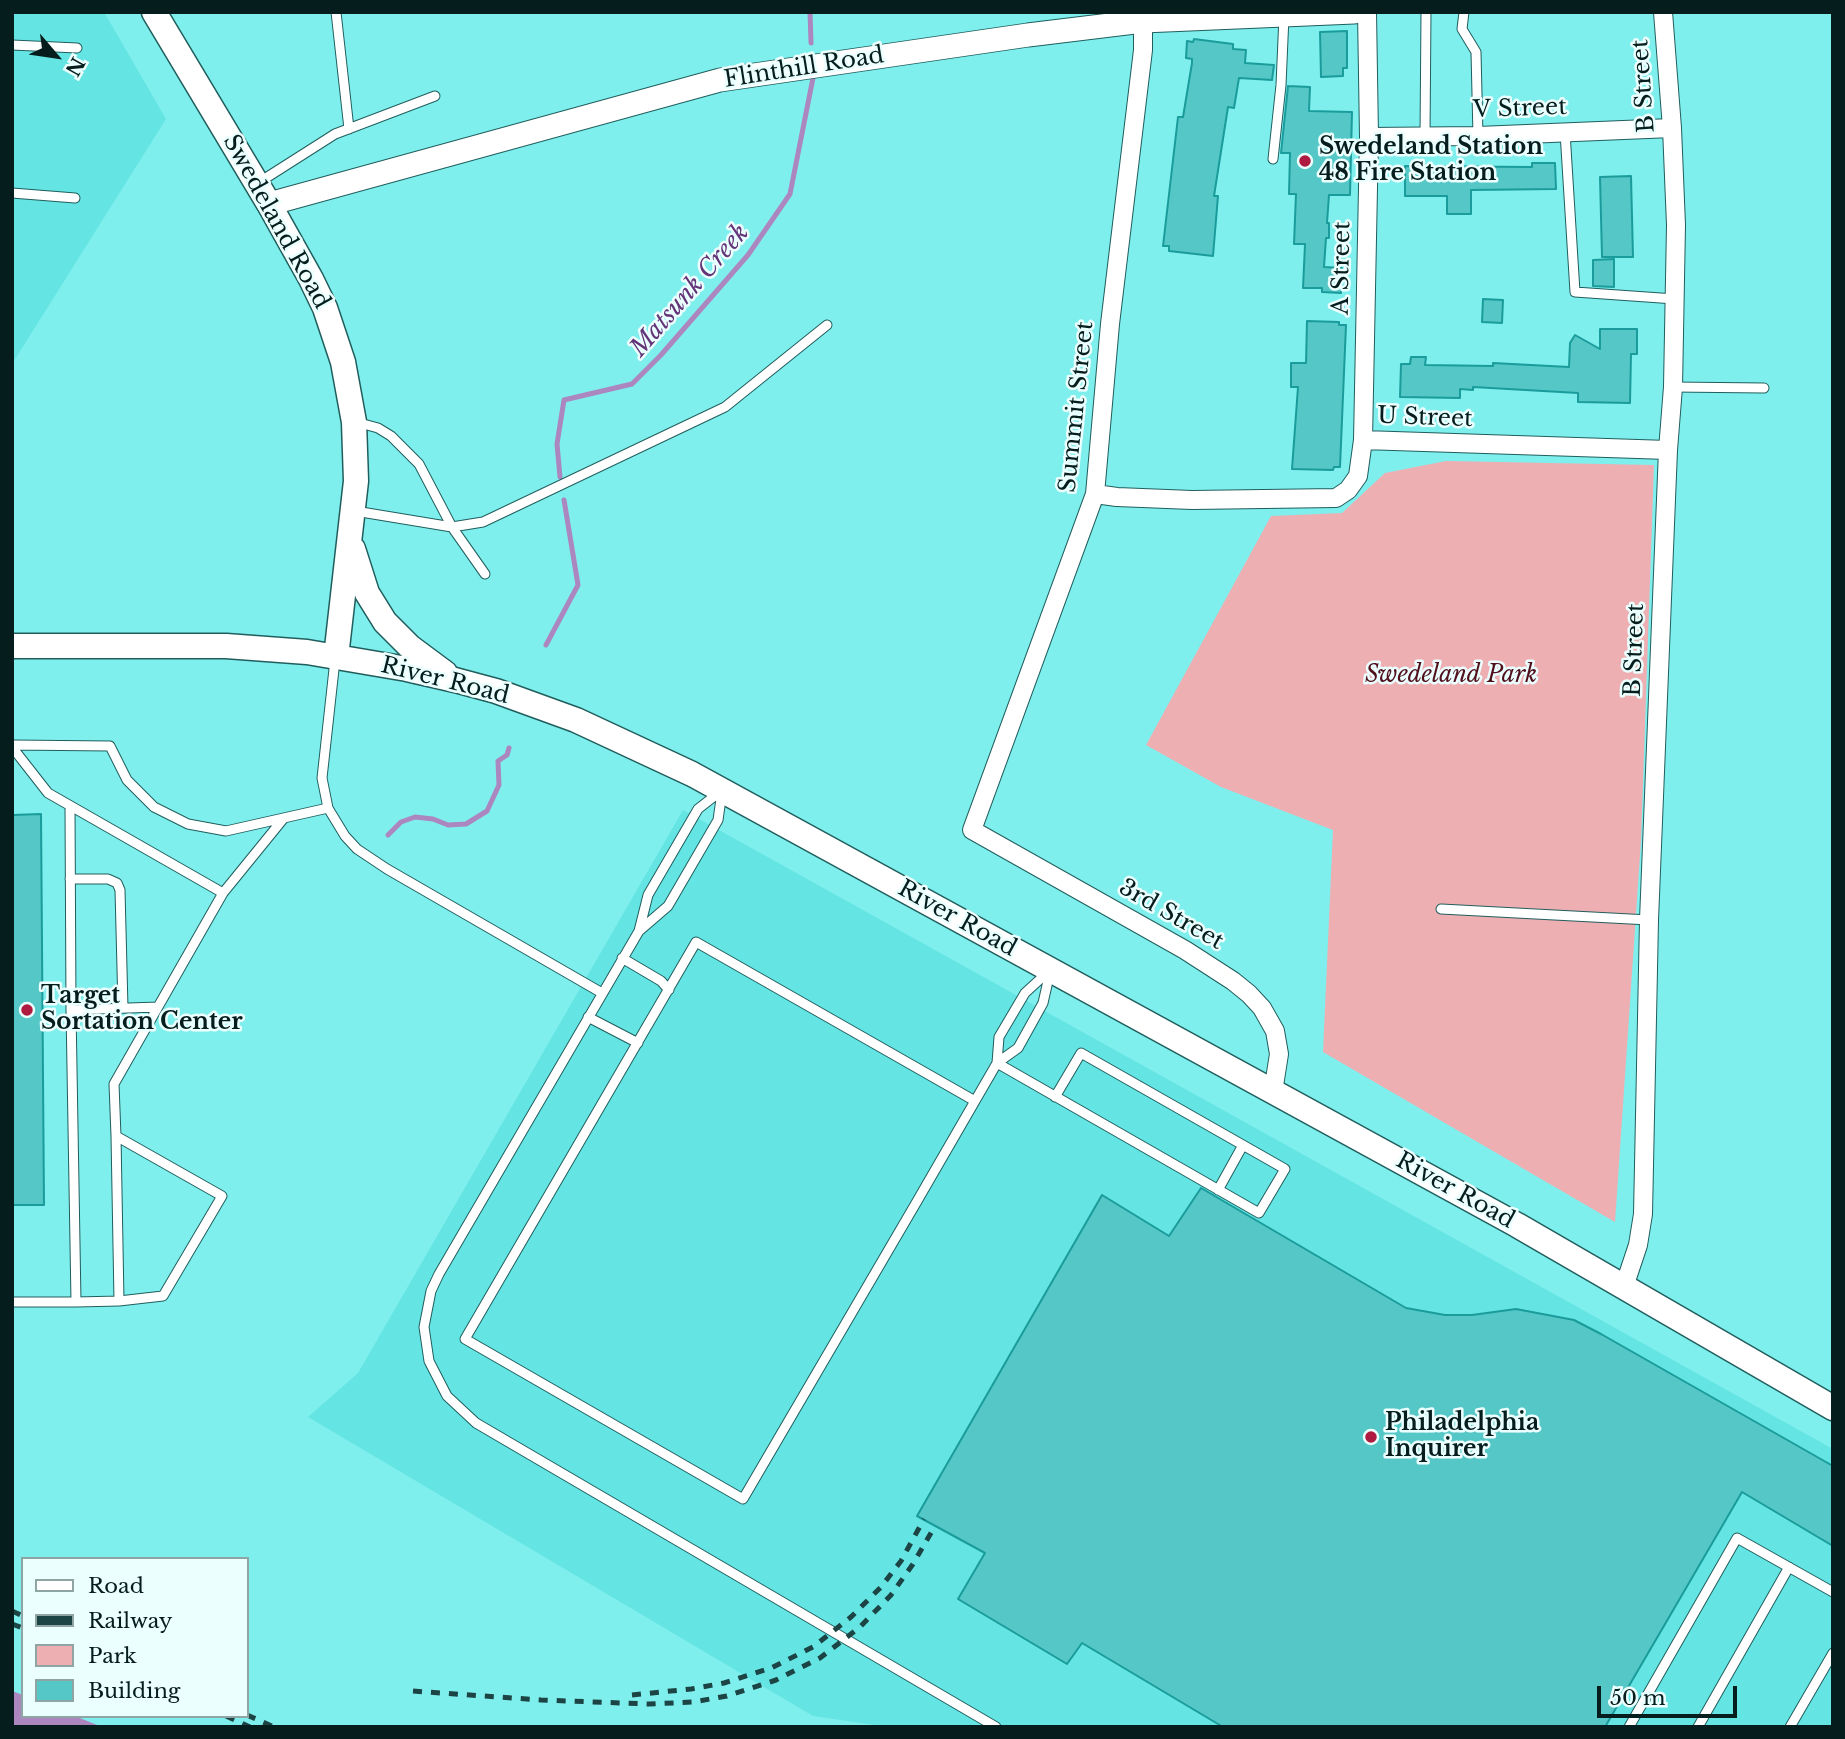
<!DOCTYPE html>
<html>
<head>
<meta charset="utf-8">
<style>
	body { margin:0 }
	#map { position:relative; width:1845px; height:1739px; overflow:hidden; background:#7fefed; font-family:"Libre Baskerville",serif }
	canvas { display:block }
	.frame { position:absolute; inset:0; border:14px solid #051d1d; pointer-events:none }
	.legend { position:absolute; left:21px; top:1557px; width:228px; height:161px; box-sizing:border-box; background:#ebfffe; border:2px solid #8fa5a4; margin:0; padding:9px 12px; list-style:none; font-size:21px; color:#051d1d }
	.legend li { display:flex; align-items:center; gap:14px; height:35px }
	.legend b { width:35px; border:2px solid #8fa5a4 }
	.north { position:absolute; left:21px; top:21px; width:70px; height:70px; -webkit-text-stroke:5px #ebfffe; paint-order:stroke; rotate:119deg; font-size:19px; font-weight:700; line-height:28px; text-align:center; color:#051d1d }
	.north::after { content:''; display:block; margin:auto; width:24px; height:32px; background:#051d1d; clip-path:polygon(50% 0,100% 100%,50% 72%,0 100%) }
	.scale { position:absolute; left:1597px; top:1686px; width:140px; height:32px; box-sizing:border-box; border:4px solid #051d1d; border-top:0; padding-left:9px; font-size:21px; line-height:24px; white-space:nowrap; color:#051d1d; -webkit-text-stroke:5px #ebfffe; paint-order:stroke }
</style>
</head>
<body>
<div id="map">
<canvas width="1845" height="1739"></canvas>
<div class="frame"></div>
<ul class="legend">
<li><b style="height:9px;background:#fff"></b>Road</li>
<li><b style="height:9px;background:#1c4444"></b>Railway</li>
<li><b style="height:19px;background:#eeafb3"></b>Park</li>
<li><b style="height:19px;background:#55c7c6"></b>Building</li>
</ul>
<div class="north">N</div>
<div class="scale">50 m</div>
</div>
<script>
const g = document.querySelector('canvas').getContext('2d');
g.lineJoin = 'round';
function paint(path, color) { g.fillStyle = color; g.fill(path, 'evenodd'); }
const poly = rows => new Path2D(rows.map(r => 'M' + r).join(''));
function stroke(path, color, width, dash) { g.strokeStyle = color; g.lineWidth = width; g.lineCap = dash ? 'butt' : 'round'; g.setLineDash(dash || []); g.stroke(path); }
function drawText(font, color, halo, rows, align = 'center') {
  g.font = font + ' "Libre Baskerville",serif'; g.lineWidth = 5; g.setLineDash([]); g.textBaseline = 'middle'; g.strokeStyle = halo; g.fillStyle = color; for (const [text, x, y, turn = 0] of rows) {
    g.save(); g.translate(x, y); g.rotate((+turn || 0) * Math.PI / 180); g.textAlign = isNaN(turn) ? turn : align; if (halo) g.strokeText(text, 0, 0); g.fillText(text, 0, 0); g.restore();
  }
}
const built = poly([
	[12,12,104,12,166,119,12,364],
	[683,810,1833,1449,1833,1727,888,1727,813,1716,308,1417,358,1373]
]);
const green = poly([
	[1446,461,1654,465,1641,841,1615,1222,1323,1052,1333,830,1221,787,1146,745,1271,516,1342,513,1385,473]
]);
const water = poly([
	[12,1691,23,1695,23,1716,75,1716,102,1727,12,1727]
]);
const stream = poly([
	[810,12,811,43],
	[560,477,557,444,564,400,632,384,661,355,748,255,790,194,813,78],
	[546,645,578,585,564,500],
	[388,835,401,822,415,817,433,819,448,825,466,824,487,811,499,785,498,761,507,755,509,748]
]);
const building = poly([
	[1347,31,1347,68,1343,68,1343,76,1321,77,1320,32,1347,31],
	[1194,39,1233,44,1233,49,1246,50,1245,63,1274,65,1272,80,1239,78,1234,108,1228,107,1214,196,1218,196,1213,256,1169,251,1169,246,1163,246,1178,117,1183,117,1192,63,1192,59,1186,58,1187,41,1193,42,1194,39],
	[1288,86,1310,87,1309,111,1352,112,1350,195,1329,195,1327,223,1329,223,1329,238,1326,238,1324,267,1342,268,1341,293,1322,292,1322,288,1303,288,1305,244,1294,244,1296,194,1289,194,1290,153,1281,153,1288,86],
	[1532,163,1555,163,1556,189,1471,190,1471,214,1447,214,1447,196,1405,196,1405,166,1532,167,1532,163],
	[1631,176,1633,257,1602,257,1600,177,1631,176],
	[1614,259,1614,287,1593,286,1593,260,1614,259],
	[1483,299,1503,300,1502,323,1482,322,1483,299],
	[1307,321,1339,322,1339,325,1346,325,1340,467,1334,467,1333,470,1292,469,1298,387,1291,387,1291,363,1306,363,1307,321],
	[1600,329,1637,329,1637,354,1631,354,1630,403,1578,402,1578,393,1473,387,1473,390,1460,389,1460,398,1400,397,1401,364,1410,364,1411,357,1426,357,1425,365,1493,366,1493,363,1569,367,1570,343,1575,335,1600,349,1600,329],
	[41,814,44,1205,12,1205,12,815,41,814],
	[1201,1188,1406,1308,1445,1315,1472,1315,1516,1309,1574,1320,1601,1334,1833,1466,1833,1546,1742,1492,1605,1727,1223,1727,1082,1643,1067,1664,958,1599,985,1553,917,1516,1102,1195,1169,1236,1201,1188]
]);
const service = poly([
	[336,12,349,129],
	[1464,12,1462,29,1476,52,1478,136],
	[12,45,77,48],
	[1565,132,1575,292,1675,299],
	[1425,136,1426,12],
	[1273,159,1281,85,1284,16],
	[258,183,335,134,435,96],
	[12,193,75,198],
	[1673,387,1764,388],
	[356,422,378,428,391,436,419,464,452,527,483,522,725,407,827,325],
	[355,511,452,527,485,574],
	[335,660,322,778,328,808,345,836,357,849,387,869,602,993],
	[12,745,110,746,127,780,154,807,188,824,226,831,328,808],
	[12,747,48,793,223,893,284,818],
	[721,791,698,809,648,895,639,931,439,1274,431,1291,424,1327,429,1361,447,1396,476,1423,996,1727],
	[70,806,71,1010,158,1007],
	[70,879,108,879,117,883,120,890,123,1008],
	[1441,909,1649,920],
	[639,931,668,906,718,820,722,792],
	[622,958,661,981,669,990],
	[71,1010,76,1302,119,1301],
	[588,1017,638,1043],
	[997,1063,1259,1213,1285,1169,1081,1053,1055,1097],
	[997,1063,999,1037,1025,993,1049,971],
	[975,1101,696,942,465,1339,743,1499,916,1203,975,1101,997,1063,1018,1048,1043,1003,1050,972],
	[116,1136,222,1196,163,1296,119,1301,116,1136,114,1084,223,893],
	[1218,1190,1243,1145],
	[12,1302,76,1302],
	[1629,1727,1737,1538,1833,1592],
	[1698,1727,1789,1567],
	[1790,1727,1833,1653]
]);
const minor = poly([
	[1143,12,1143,50,1110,324,1095,494,972,830,1185,950,1233,981,1249,994,1262,1008,1275,1031,1279,1054,1273,1092],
	[1369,137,1478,136,1672,128],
	[1363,440,1369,137,1367,12],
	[1095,494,1117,497,1192,500,1336,498,1348,490,1358,476,1363,440,1668,450],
	[1624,1287,1638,1245,1643,1214,1649,920,1668,450,1673,387,1676,225,1672,128,1663,12]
]);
const tertiary = poly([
	[269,204,720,80,1028,35,1143,21,1354,12]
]);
const secondary = poly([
	[154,12,269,204,311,279,325,308,343,362,354,422,356,481,336,657],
	[353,549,367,593,385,622,410,647,445,673],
	[12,646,226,646,307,652,407,669,455,680,496,691,576,720,692,774,1517,1225,1833,1408]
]);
const rail = poly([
	[12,1611,23,1616],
	[12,1624,23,1628],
	[413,1691,541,1700,649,1704,693,1702,727,1696,776,1680,820,1658,860,1627,891,1595,913,1564,935,1526],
	[632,1695,691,1689,724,1683,771,1668,813,1647,851,1617,881,1587,901,1561,924,1519],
	[247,1715,274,1727],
	[226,1716,250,1727]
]);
const markers = [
	[1305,161,7,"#ae1a40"],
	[27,1010,7,"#ae1a40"],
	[1371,1437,7,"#ae1a40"]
];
const streetNames = [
	["Flinthill Road",804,68,-9],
	["B Street",1644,86,-94],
	["V Street",1520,109,-2],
	["Swedeland Road",276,222,61],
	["A Street",1342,268,-89],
	["Summit Street",1077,407,-84],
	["U Street",1425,418,2],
	["B Street",1635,650,-88],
	["River Road",445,681,14],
	["3rd Street",1171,915,30],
	["River Road",957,919,29],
	["River Road",1455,1191,29]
];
const poiNames = [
	["Swedeland Station",1319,148],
	["48 Fire Station",1319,174],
	["Target",41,997],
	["Sortation Center",41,1023],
	["Philadelphia",1385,1424],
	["Inquirer",1385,1450]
];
const parkNames = [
	["Swedeland Park",1451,676]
];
const waterNames = [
	["Matsunk Creek",690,291,-49]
];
paint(built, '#64e4e3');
paint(green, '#eeafb3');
paint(water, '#ac87bf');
stroke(stream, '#ac87bf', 5);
paint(building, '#55c7c6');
stroke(building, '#1a9c9c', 2);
stroke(service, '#205e5d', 11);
stroke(minor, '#205e5d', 20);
stroke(tertiary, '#205e5d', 25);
stroke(secondary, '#205e5d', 27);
stroke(service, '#fff', 9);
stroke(minor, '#fff', 18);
stroke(tertiary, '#fff', 23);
stroke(secondary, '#fff', 24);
stroke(rail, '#1c4444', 5, [9, 9]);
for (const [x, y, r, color] of markers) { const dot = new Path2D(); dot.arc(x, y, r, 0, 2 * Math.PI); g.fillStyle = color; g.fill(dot); stroke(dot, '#ebfffe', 2.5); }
drawText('23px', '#051d1d', '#ebfffe', streetNames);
drawText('bold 23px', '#051d1d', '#ebfffe', poiNames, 'left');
drawText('italic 23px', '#510f1c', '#ebfffe', parkNames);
drawText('italic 24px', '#643479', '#ebfffe', waterNames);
</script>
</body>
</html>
